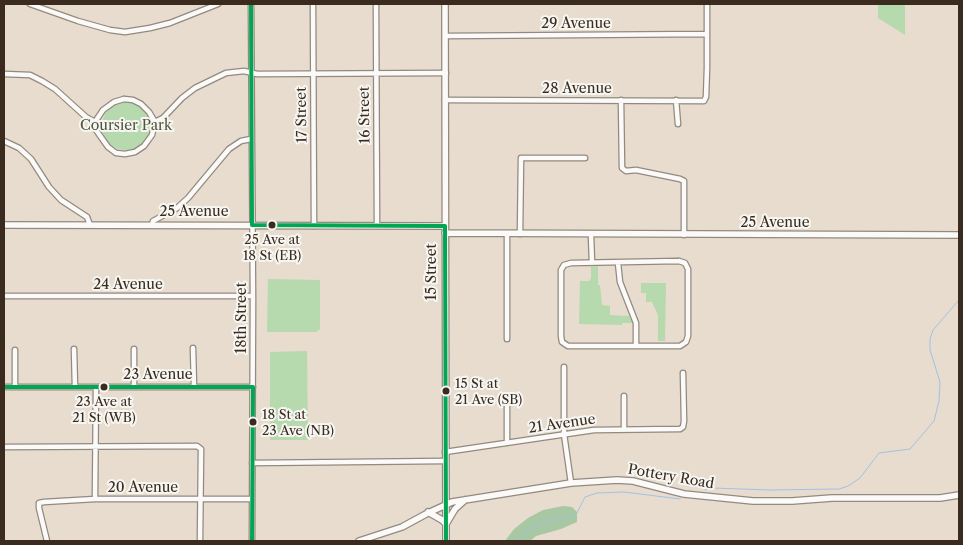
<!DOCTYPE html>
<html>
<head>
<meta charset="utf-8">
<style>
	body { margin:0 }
	#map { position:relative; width:963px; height:545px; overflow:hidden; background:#e7dccd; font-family:"Libre Caslon Text",serif }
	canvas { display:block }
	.frame { position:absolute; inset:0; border:5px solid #3b2a1e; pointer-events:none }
</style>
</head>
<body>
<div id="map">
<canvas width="963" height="545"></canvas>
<div class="frame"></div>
</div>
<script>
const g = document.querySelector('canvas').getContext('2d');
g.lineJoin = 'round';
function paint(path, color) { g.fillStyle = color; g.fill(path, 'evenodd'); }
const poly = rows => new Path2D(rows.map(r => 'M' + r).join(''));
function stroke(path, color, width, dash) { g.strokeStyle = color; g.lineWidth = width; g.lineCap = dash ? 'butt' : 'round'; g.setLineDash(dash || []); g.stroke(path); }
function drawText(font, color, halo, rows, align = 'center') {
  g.font = font + ' "Libre Caslon Text",serif'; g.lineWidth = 4; g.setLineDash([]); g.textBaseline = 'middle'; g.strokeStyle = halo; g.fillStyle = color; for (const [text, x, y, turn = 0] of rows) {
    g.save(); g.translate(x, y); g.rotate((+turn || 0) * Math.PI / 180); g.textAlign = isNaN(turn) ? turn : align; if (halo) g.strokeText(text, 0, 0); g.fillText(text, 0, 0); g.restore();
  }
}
const green = poly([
	[878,4,905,4,905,35,878,18],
	'102 126a24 24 0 1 1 48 0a24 24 0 1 1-48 0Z',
	[598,266,598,285,600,285,602,305,610,306,610,315,629,316,633,323,622,323,622,325,579,324,580,281,589,281,591,278,591,267],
	[268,279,320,280,320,329,316,332,267,332],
	[641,283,666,283,665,341,658,341,658,315,652,302,646,302,646,293,641,293],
	[307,351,308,440,270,440,270,352]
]);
const forest = poly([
	[563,506,572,507,577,512,577,522,561,529,536,536,530,541,505,541,514,529,528,518,543,510]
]);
const stream = poly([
	[705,490,712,488,771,490,839,489,848,486,860,478,879,453,910,449,934,421,939,401,940,382,930,350,930,339,933,330,959,300],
	[517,541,534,525,576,515,585,497,597,493,624,492,680,499]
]);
const minor = poly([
	[30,4,78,21,110,30,125,32,150,28,170,23,218,4],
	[251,4,253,300,252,541],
	[313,4,314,226],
	[376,4,377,226],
	[446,36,707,34],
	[4,74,30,75,42,81,55,89,86,117,95,122],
	[124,99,133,100,141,104,149,112,155,122,152,135,144,146,135,152,125,154,116,153,108,147,96,130,95,122,103,110,114,102,124,99],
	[445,100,704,101,706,97,707,68,707,4],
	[621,100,622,168,626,171,636,170,680,179,684,181,684,235],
	[676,100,678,124],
	[155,122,163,118,182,98,195,88,226,73,244,71,257,74,446,73],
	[4,141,19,148,31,159,49,187,61,200,87,217,90,225],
	[152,225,153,221,177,208,188,198,229,149,241,141,251,139],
	[507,234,507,339],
	[520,234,521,158,585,158],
	[591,235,592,263],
	[679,261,685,263,688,269,688,336,686,342,680,346,568,346,562,342,561,336,561,270,564,265,571,263,679,261],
	[618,263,620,282,636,323,636,346],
	[4,296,253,296],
	[193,348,194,387],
	[74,349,75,387],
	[134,349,134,387],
	[15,350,15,387],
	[564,367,564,434,571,483],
	[4,387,253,387],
	[507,397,507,443],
	[624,429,624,396],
	[4,447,197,446,201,449,201,452,200,541],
	[445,452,594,430,680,429,683,427,684,421,683,373],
	[252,463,445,461],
	[95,499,96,387],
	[47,541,39,508,39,503,44,502,95,499,252,499]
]);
const tertiary = poly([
	[445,4,446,541],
	[4,225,445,226],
	[445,233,959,235],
	[428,512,442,520,446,524,455,509,465,500],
	[359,541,402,527,426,514,452,502,571,483,617,480,633,481,684,494,753,501,792,501,832,498,940,498,959,495]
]);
const bus1 = poly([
	[251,4,252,225,445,226,446,541],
	[4,387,253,387,252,541]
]);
const markers = [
	[272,225,4.5,"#3b2a1e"],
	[104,387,4.5,"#3b2a1e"],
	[446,391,4.5,"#3b2a1e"],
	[253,422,4.5,"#3b2a1e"]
];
const busNames = [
	["25 Ave at",272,240],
	["18 St (EB)",272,256],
	["15 St at",455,384,"left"],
	["21 Ave (SB)",455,400,"left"],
	["23 Ave at",104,402],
	["21 St (WB)",104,418],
	["18 St at",262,415,"left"],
	["23 Ave (NB)",262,431,"left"]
];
const streetNames = [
	["29 Avenue",576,24],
	["28 Avenue",577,89],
	["17 Street",302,115,-91],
	["16 Street",365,115,-91],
	["25 Avenue",194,212],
	["25 Avenue",775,223],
	["15 Street",432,272,-90],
	["24 Avenue",128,285],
	["18th Street",242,318,-90],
	["23 Avenue",158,375],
	["21 Avenue",562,424,-8],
	["Pottery Road",671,477,10],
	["20 Avenue",143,488]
];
const parkNames = [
	["Coursier Park",126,126]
];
paint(green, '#b6d9ae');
paint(forest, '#a7c8a2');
stroke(stream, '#a2c1e6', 1);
stroke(minor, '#928a80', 7);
stroke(tertiary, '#928a80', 8);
stroke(minor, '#fbfaf8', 4.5);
stroke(tertiary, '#fbfaf8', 5.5);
stroke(bus1, '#00a651', 4);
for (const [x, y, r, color] of markers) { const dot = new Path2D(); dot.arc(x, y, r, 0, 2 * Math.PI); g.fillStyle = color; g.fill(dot); stroke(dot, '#f6f6f2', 2); }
drawText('13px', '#3b2a1e', '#f6f6f2', busNames);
drawText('14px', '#3b2a1e', '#f6f6f2', streetNames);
drawText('14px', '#50553c', '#f6f6f2', parkNames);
</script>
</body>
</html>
